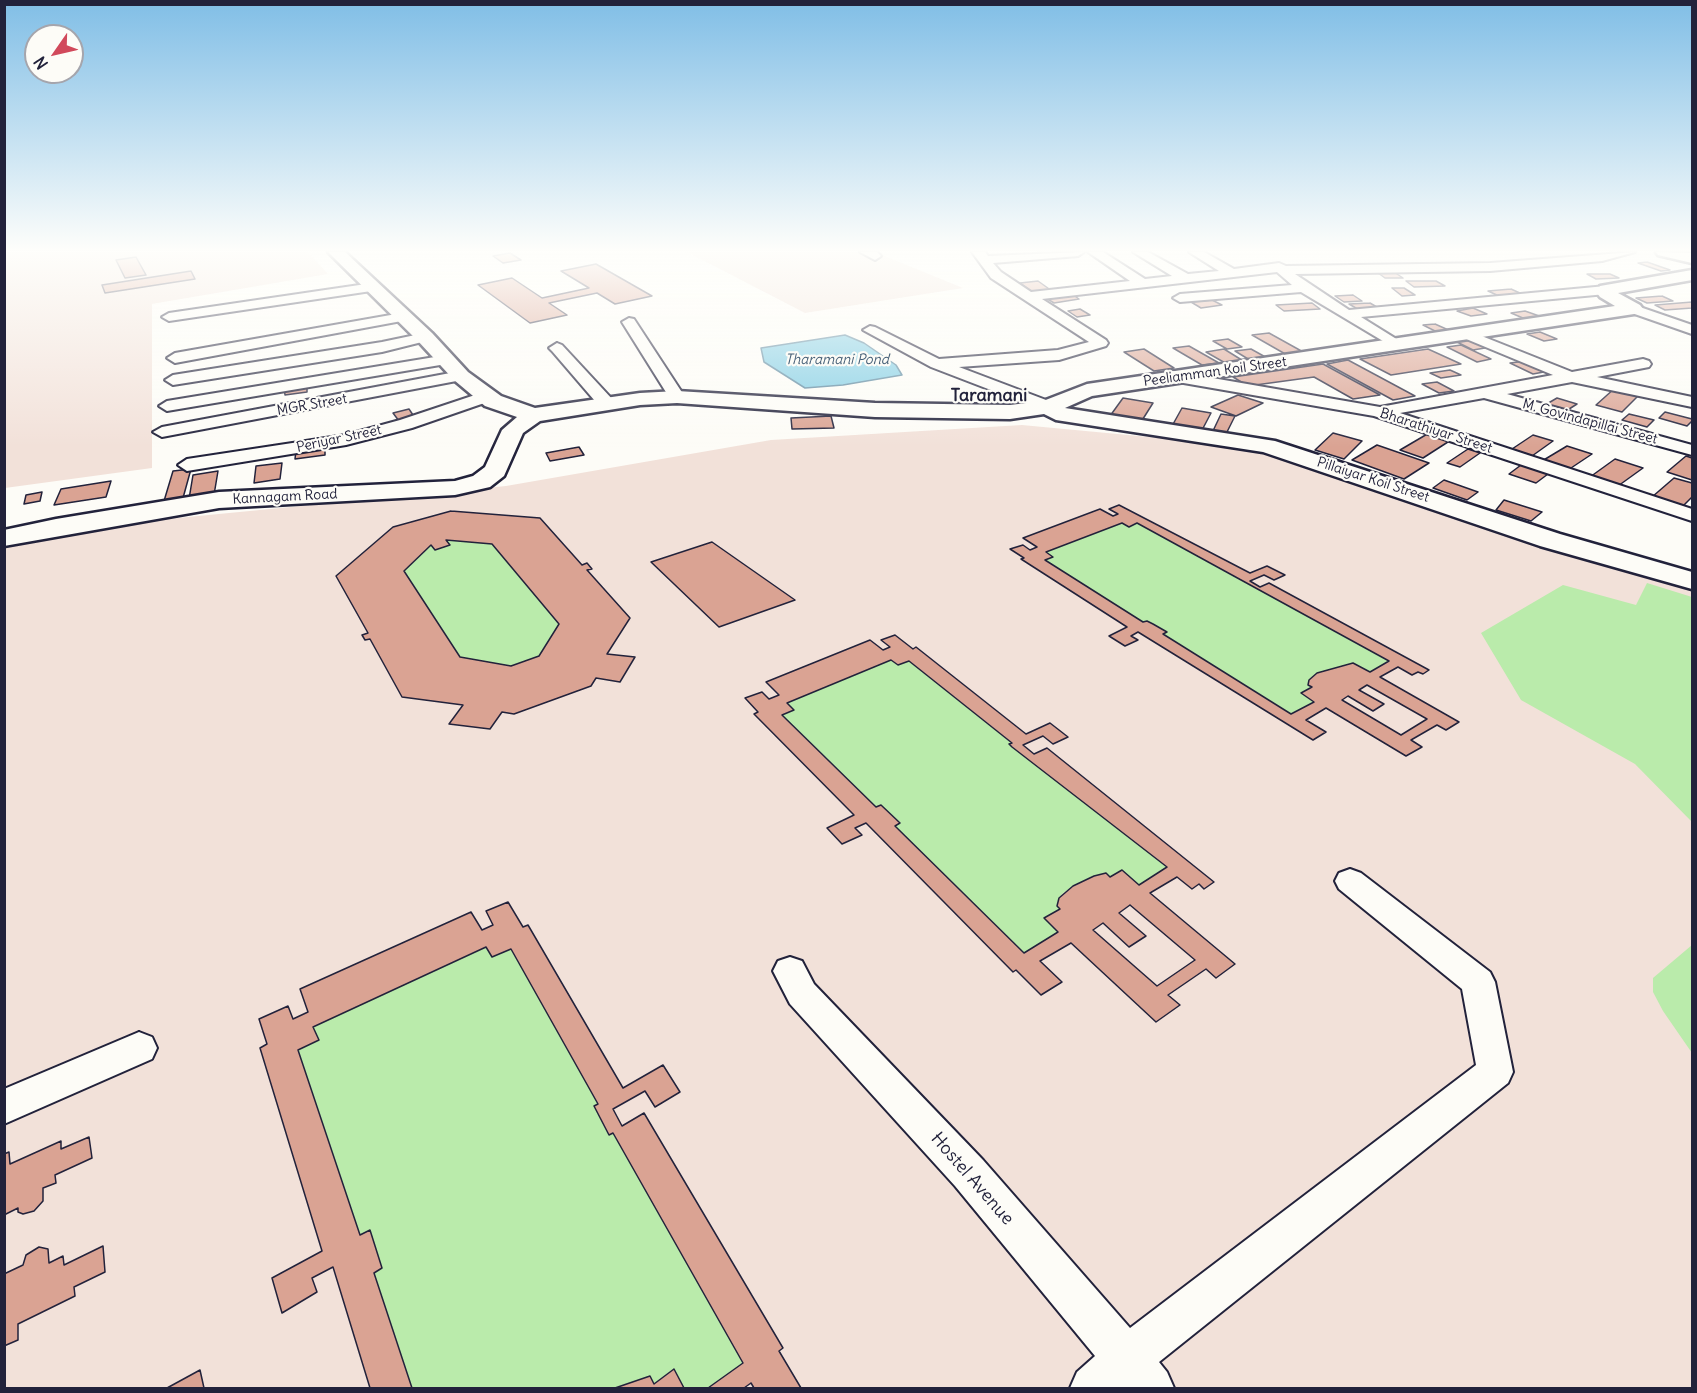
<!DOCTYPE html>
<html>
<head>
<meta charset="utf-8">
<style>
	body { margin:0 }
	#map { position:relative; width:1697px; height:1393px; overflow:hidden; background:#fdfcf7; font-family:Delius,sans-serif }
	canvas { display:block }
	.frame { position:absolute; inset:0; border:6px solid #22223b; pointer-events:none }
	.north { position:absolute; left:24px; top:24px; width:60px; height:60px; box-sizing:border-box; background:#fdfcf7; border:2px solid #a5a5ac; border-radius:50%; rotate:236deg; font-size:16px; font-weight:700; line-height:24px; text-align:center; color:#22223b }
	.north::after { content:''; display:block; margin:auto; width:21px; height:27px; background:#d1495b; clip-path:polygon(50% 0,100% 100%,50% 72%,0 100%) }
</style>
</head>
<body>
<div id="map">
<canvas width="1697" height="1393"></canvas>
<div class="frame"></div>
<div class="north">N</div>
</div>
<script>
const g = document.querySelector('canvas').getContext('2d');
g.lineJoin = 'round';
function paint(path, color) { g.fillStyle = color; g.fill(path, 'evenodd'); }
const poly = rows => new Path2D(rows.map(r => 'M' + r).join(''));
function stroke(path, color, width, dash) { g.strokeStyle = color; g.lineWidth = width; g.lineCap = dash ? 'butt' : 'round'; g.setLineDash(dash || []); g.stroke(path); }
function drawText(font, color, halo, rows, align = 'center') {
  g.font = font + ' Delius,sans-serif'; g.lineWidth = 4.5; g.setLineDash([]); g.textBaseline = 'middle'; g.strokeStyle = halo; g.fillStyle = color; for (const [text, x, y, turn = 0] of rows) {
    g.save(); g.translate(x, y); g.rotate((+turn || 0) * Math.PI / 180); g.textAlign = isNaN(turn) ? turn : align; if (halo) g.strokeText(text, 0, 0); g.fillText(text, 0, 0); g.restore();
  }
}
const built = poly([
	[4,252,308,252,328,274,152,304,152,468,5,488],
	[687,252,875,252,963,288,805,313],
	[1022,425,1266,448,1546,549,1692,590,1692,1388,5,1388,5,546,106,525,506,486,771,440]
]);
const green = poly([
	[1122,523,1129,527,1137,523,1389,661,1370,672,1353,663,1318,673,1309,680,1308,685,1312,687,1301,693,1314,702,1291,714,1163,634,1166,632,1153,624,1147,621,1143,622,1045,560,1053,557,1046,552],
	[446,540,492,544,559,624,539,656,511,666,460,657,404,571,431,545,435,549,449,546],
	[1647,583,1692,597,1692,822,1635,764,1521,700,1481,633,1563,585,1636,605],
	[891,660,898,665,909,661,1012,743,1009,744,1167,867,1139,885,1122,870,1110,877,1106,873,1094,876,1073,886,1062,894,1057,903,1060,909,1058,932,1024,953,895,826,900,823,881,805,876,807,782,715,794,710,787,703],
	[1692,945,1692,1053,1663,1011,1653,992,1653,978],
	[486,947,492,957,511,949,598,1104,594,1106,609,1135,613,1133,743,1363,708,1388,684,1388,674,1369,654,1384,650,1376,615,1388,412,1388,374,1273,382,1268,370,1230,360,1235,298,1050,318,1040,313,1027]
]);
const water = poly([
	[845,335,864,343,896,365,902,375,843,385,805,388,764,362,761,348,845,335]
]);
const building = poly([
	[510,253,521,260,503,263,493,256,510,253],
	[136,257,146,275,125,278,116,260,136,257],
	[1647,262,1670,270,1661,271,1638,263,1647,262],
	[596,264,652,296,615,304,597,293,549,303,567,315,530,323,478,285,512,278,542,298,589,288,561,271,596,264],
	[1374,270,1391,270,1403,278,1385,278,1374,270],
	[191,271,195,279,105,293,102,285,191,271],
	[1587,274,1610,274,1619,278,1596,279,1587,274],
	[1038,281,1052,291,1034,293,1020,283,1038,281],
	[1406,281,1436,281,1445,286,1414,287,1406,281],
	[1392,288,1404,288,1415,295,1402,296,1392,288],
	[1511,289,1522,294,1499,296,1488,291,1511,289],
	[1072,294,1079,299,1054,303,1046,298,1072,294],
	[1353,295,1362,301,1344,302,1335,296,1353,295],
	[1662,296,1673,301,1647,303,1636,298,1662,296],
	[1212,300,1222,305,1201,308,1191,302,1212,300],
	[1692,302,1692,308,1665,310,1655,305,1692,302],
	[1312,303,1320,309,1284,311,1276,305,1312,303],
	[1370,303,1382,310,1361,311,1349,304,1370,303],
	[1473,308,1487,314,1471,316,1457,311,1473,308],
	[1080,309,1090,315,1077,317,1068,311,1080,309],
	[1525,311,1545,318,1530,321,1511,313,1525,311],
	[1435,324,1453,332,1441,334,1423,325,1435,324],
	[1540,332,1557,339,1544,341,1527,334,1540,332],
	[1269,333,1305,353,1287,355,1252,335,1269,333],
	[1228,339,1242,347,1227,349,1213,341,1228,339],
	[1473,339,1491,347,1473,350,1455,341,1473,339],
	[1461,345,1491,359,1477,362,1447,347,1461,345],
	[1189,346,1219,363,1202,365,1173,348,1189,346],
	[1144,349,1174,368,1154,371,1124,352,1144,349],
	[1224,349,1245,362,1227,364,1206,352,1224,349],
	[1251,349,1269,359,1253,362,1235,351,1251,349],
	[1428,349,1461,364,1391,375,1360,359,1428,349],
	[1348,360,1415,396,1393,400,1327,364,1348,360],
	[1526,361,1549,371,1533,374,1510,363,1526,361],
	[1323,364,1380,395,1353,399,1314,377,1248,386,1233,377,1323,364],
	[1450,370,1461,375,1441,378,1430,373,1450,370],
	[1437,382,1454,391,1439,393,1422,384,1437,382],
	[307,385,307,392,285,395,284,388,307,385],
	[1615,388,1640,394,1622,412,1596,405,1615,388],
	[1238,395,1263,403,1236,416,1211,407,1238,395],
	[1123,398,1153,403,1141,422,1110,416,1123,398],
	[1557,398,1577,404,1566,411,1545,405,1557,398],
	[1182,408,1211,413,1201,432,1172,426,1182,408],
	[409,409,415,418,399,421,393,413,409,409],
	[1665,412,1692,419,1692,421,1687,426,1659,418,1665,412],
	[1221,414,1235,416,1225,436,1212,433,1221,414],
	[1629,414,1654,420,1647,427,1622,420,1629,414],
	[831,416,834,428,792,429,791,418,831,416],
	[1333,433,1362,441,1344,459,1315,450,1333,433],
	[1429,433,1451,440,1423,458,1400,450,1429,433],
	[1533,435,1553,441,1532,456,1512,449,1533,435],
	[1377,445,1429,463,1404,479,1352,460,1377,445],
	[325,446,325,455,295,459,296,450,325,446],
	[1567,446,1592,454,1568,470,1542,461,1567,446],
	[579,447,584,455,550,461,546,453,579,447],
	[1468,449,1480,453,1460,467,1447,463,1468,449],
	[1686,456,1692,458,1692,480,1667,472,1686,456],
	[1615,459,1643,468,1618,486,1590,477,1615,459],
	[282,463,280,479,254,483,256,466,282,463],
	[1521,465,1548,474,1536,483,1509,474,1521,465],
	[191,469,183,498,164,501,173,471,191,469],
	[218,471,214,495,189,499,193,475,218,471],
	[1674,478,1692,483,1692,497,1682,507,1652,497,1674,478],
	[1444,480,1478,492,1467,500,1433,488,1444,480],
	[111,481,106,497,54,505,61,489,111,481],
	[42,492,40,501,24,504,26,495,42,492],
	[1504,500,1542,512,1531,521,1496,510,1504,500],
	[1119,505,1250,573,1267,566,1285,575,1274,580,1264,575,1250,581,1260,587,1269,583,1429,670,1423,674,1418,672,1412,675,1398,667,1380,677,1459,722,1446,730,1437,725,1411,740,1422,747,1406,756,1326,708,1306,720,1326,732,1313,740,1138,632,1131,636,1138,640,1125,646,1109,636,1127,627,1021,559,1024,558,1010,549,1023,545,1030,550,1037,547,1023,538,1100,509,1113,516,1118,514,1109,509,1119,505],
	[1122,523,1129,527,1137,523,1389,661,1370,672,1353,663,1317,673,1309,680,1308,685,1312,687,1301,693,1314,702,1291,714,1163,634,1167,632,1153,624,1147,621,1143,622,1045,560,1053,557,1046,552,1122,523],
	[1367,685,1427,719,1401,735,1342,700,1348,696,1373,711,1384,704,1359,690,1367,685],
	[451,511,540,518,582,565,587,563,592,569,587,570,630,618,607,654,635,657,620,682,596,678,591,686,514,714,502,712,490,729,449,724,463,705,402,697,370,639,365,640,362,635,368,633,336,576,393,527,451,511],
	[446,540,492,544,559,624,539,656,511,666,460,657,404,571,431,545,435,550,450,545,446,540],
	[712,542,795,600,719,627,651,562,712,542],
	[895,635,913,649,916,647,1026,734,1050,723,1068,737,1053,744,1043,736,1023,745,1034,754,1047,748,1214,882,1204,889,1199,884,1192,889,1177,877,1150,893,1235,964,1216,978,1206,969,1168,995,1180,1005,1156,1022,1071,943,1040,961,1062,982,1041,995,1016,970,1013,972,866,823,855,828,862,835,842,844,827,828,854,815,754,714,758,712,745,698,762,692,769,699,779,695,766,682,870,640,883,650,890,647,881,640,895,635],
	[891,660,898,665,909,661,1012,743,1009,744,1012,747,1167,867,1139,885,1122,870,1110,877,1106,873,1094,876,1073,886,1059,898,1057,906,1060,909,1044,918,1058,932,1024,953,895,826,900,823,881,805,876,807,782,715,794,710,787,703,891,660],
	[1130,905,1195,960,1157,986,1093,930,1103,923,1129,947,1146,936,1119,913,1130,905],
	[508,902,523,927,528,925,623,1088,663,1065,680,1092,655,1107,645,1091,613,1109,622,1126,644,1113,783,1348,779,1351,801,1388,754,1388,751,1383,744,1388,708,1388,743,1363,613,1133,609,1135,594,1106,598,1104,511,949,492,957,486,947,313,1027,319,1040,298,1050,360,1235,370,1230,382,1268,374,1273,412,1388,370,1388,333,1267,312,1278,317,1292,282,1313,272,1278,322,1251,260,1048,267,1044,259,1019,288,1006,293,1019,308,1012,300,989,471,912,482,930,493,925,486,911,508,902],
	[89,1137,92,1158,55,1175,56,1183,43,1188,43,1201,34,1211,23,1214,18,1212,18,1208,4,1215,4,1154,9,1152,10,1164,61,1141,61,1149,89,1137],
	[103,1246,105,1272,74,1287,75,1296,18,1324,18,1340,4,1346,4,1274,23,1265,26,1255,39,1247,48,1249,49,1263,63,1256,64,1265,103,1246],
	[674,1369,684,1388,615,1388,650,1376,654,1384,674,1369],
	[200,1370,204,1388,167,1388,200,1370]
]);
const street = poly([
	[860,252,877,252,881,256,875,260,860,252],
	[972,252,985,252,988,256,1084,252,1078,256,993,263,1001,272,1031,292,1130,281,1088,252,1103,252,1145,279,1172,276,1133,252,1148,252,1188,274,1219,271,1189,252,1204,252,1234,269,1279,263,1286,266,1490,263,1635,252,1602,261,1490,271,1295,274,1349,310,1606,286,1613,290,1606,294,1361,317,1398,340,1400,343,1398,346,1393,347,1301,292,1180,302,1173,298,1180,294,1292,285,1277,272,1042,299,1106,340,1108,343,1106,346,1059,360,959,367,1054,403,1056,407,1054,411,1048,412,931,367,863,330,870,326,875,327,939,359,1058,350,1089,342,991,278,972,252],
	[373,283,380,287,378,290,169,321,162,317,169,313,373,283],
	[1634,305,1692,325,1692,334,1629,312,1627,309,1634,305],
	[402,313,409,317,407,320,175,363,167,358,175,353,402,313],
	[629,318,634,319,685,397,683,401,677,402,669,397,622,322,629,318],
	[1464,329,1572,372,1643,359,1649,361,1651,364,1649,367,1597,377,1692,397,1692,407,1572,382,1507,394,1692,445,1692,455,1484,398,1400,413,1692,509,1692,521,1374,416,1172,381,1164,376,1172,371,1380,407,1553,375,1459,336,1457,333,1464,329],
	[425,333,432,337,430,340,382,352,173,385,165,380,173,375,382,342,425,333],
	[557,343,562,345,613,400,615,404,613,408,601,408,552,351,549,348,557,343],
	[447,355,452,357,455,360,452,363,167,411,159,406,167,401,447,355],
	[461,371,467,373,469,376,467,379,162,437,153,432,162,427,461,371],
	[487,391,495,396,493,400,412,428,346,445,187,471,178,465,187,459,345,435,400,420,487,391],
	[1350,869,1361,873,1490,972,1495,982,1513,1072,1508,1083,1159,1362,1167,1372,1174,1388,1070,1388,1077,1372,1095,1356,955,1186,790,1004,773,971,778,961,790,957,802,961,814,984,983,1160,1130,1328,1476,1065,1462,989,1339,889,1335,881,1339,873,1350,869],
	[139,1032,152,1037,157,1048,152,1059,4,1124,4,1089,139,1032]
]);
const secondary = poly([
	[328,252,345,252,432,333,468,372,501,396,535,408,640,393,677,391,875,403,1010,405,1043,401,1087,384,1615,306,1600,297,1597,293,1600,286,1692,270,1692,280,1618,293,1640,305,1643,309,1640,313,1634,314,1092,396,1065,408,1275,441,1560,534,1692,572,1692,589,1540,546,1263,452,1056,420,1044,414,1010,419,875,417,677,403,640,405,540,421,523,433,504,476,490,487,455,495,219,508,4,546,4,530,56,519,219,492,455,481,473,476,485,467,502,430,517,417,485,406,454,380,418,341,328,252]
]);
const primary = poly([
	[1656,252,1692,253,1692,263,1658,255,1656,252]
]);
const farWaternames = [
	["Tharamani Pond",837,360]
];
const farStreetnames = [
	["Peeliamman Koil Street",1215,372,-8],
	["MGR Street",312,405,-10],
	["M. Govindapillai Street",1590,422,15],
	["Bharathiyar Street",1436,431,18],
	["Periyar Street",339,439,-12],
	["Pillaiyar Koil Street",1373,480,18],
	["Kannagam Road",285,497,-3]
];
const farDistrictnames = [
	["Taramani",989,396]
];
const nearStreetnames = [
	["Hostel Avenue",972,1179,49]
];
paint(built, '#f2e1d9');
paint(green, '#baebab');
paint(water, '#84cee4');
stroke(water, '#5d89a0', 1.5);
paint(building, '#daa393');
stroke(building, '#22223b', 1.5);
stroke(street, '#22223b', 4);
stroke(secondary, '#22223b', 5);
stroke(primary, '#22223b', 5);
paint(street, '#fdfcf7');
paint(secondary, '#fdfcf7');
paint(primary, '#fdfcf7');
const sky = g.createLinearGradient(0, 0, 0, 447);
sky.addColorStop(0, '#80bee6');
sky.addColorStop(0.56, '#fefefb');
sky.addColorStop(1, '#fefefb00');
g.fillStyle = sky;
g.fillRect(0, 0, 1697, 447);
drawText('italic 14px', '#445e76', '#fdfcf7', farWaternames);
drawText('14px', '#22223b', '#fdfcf7', farStreetnames);
drawText('bold 18px', '#22223b', '#fdfcf7', farDistrictnames);
drawText('18px', '#22223b', '#fdfcf7', nearStreetnames);
</script>
</body>
</html>
